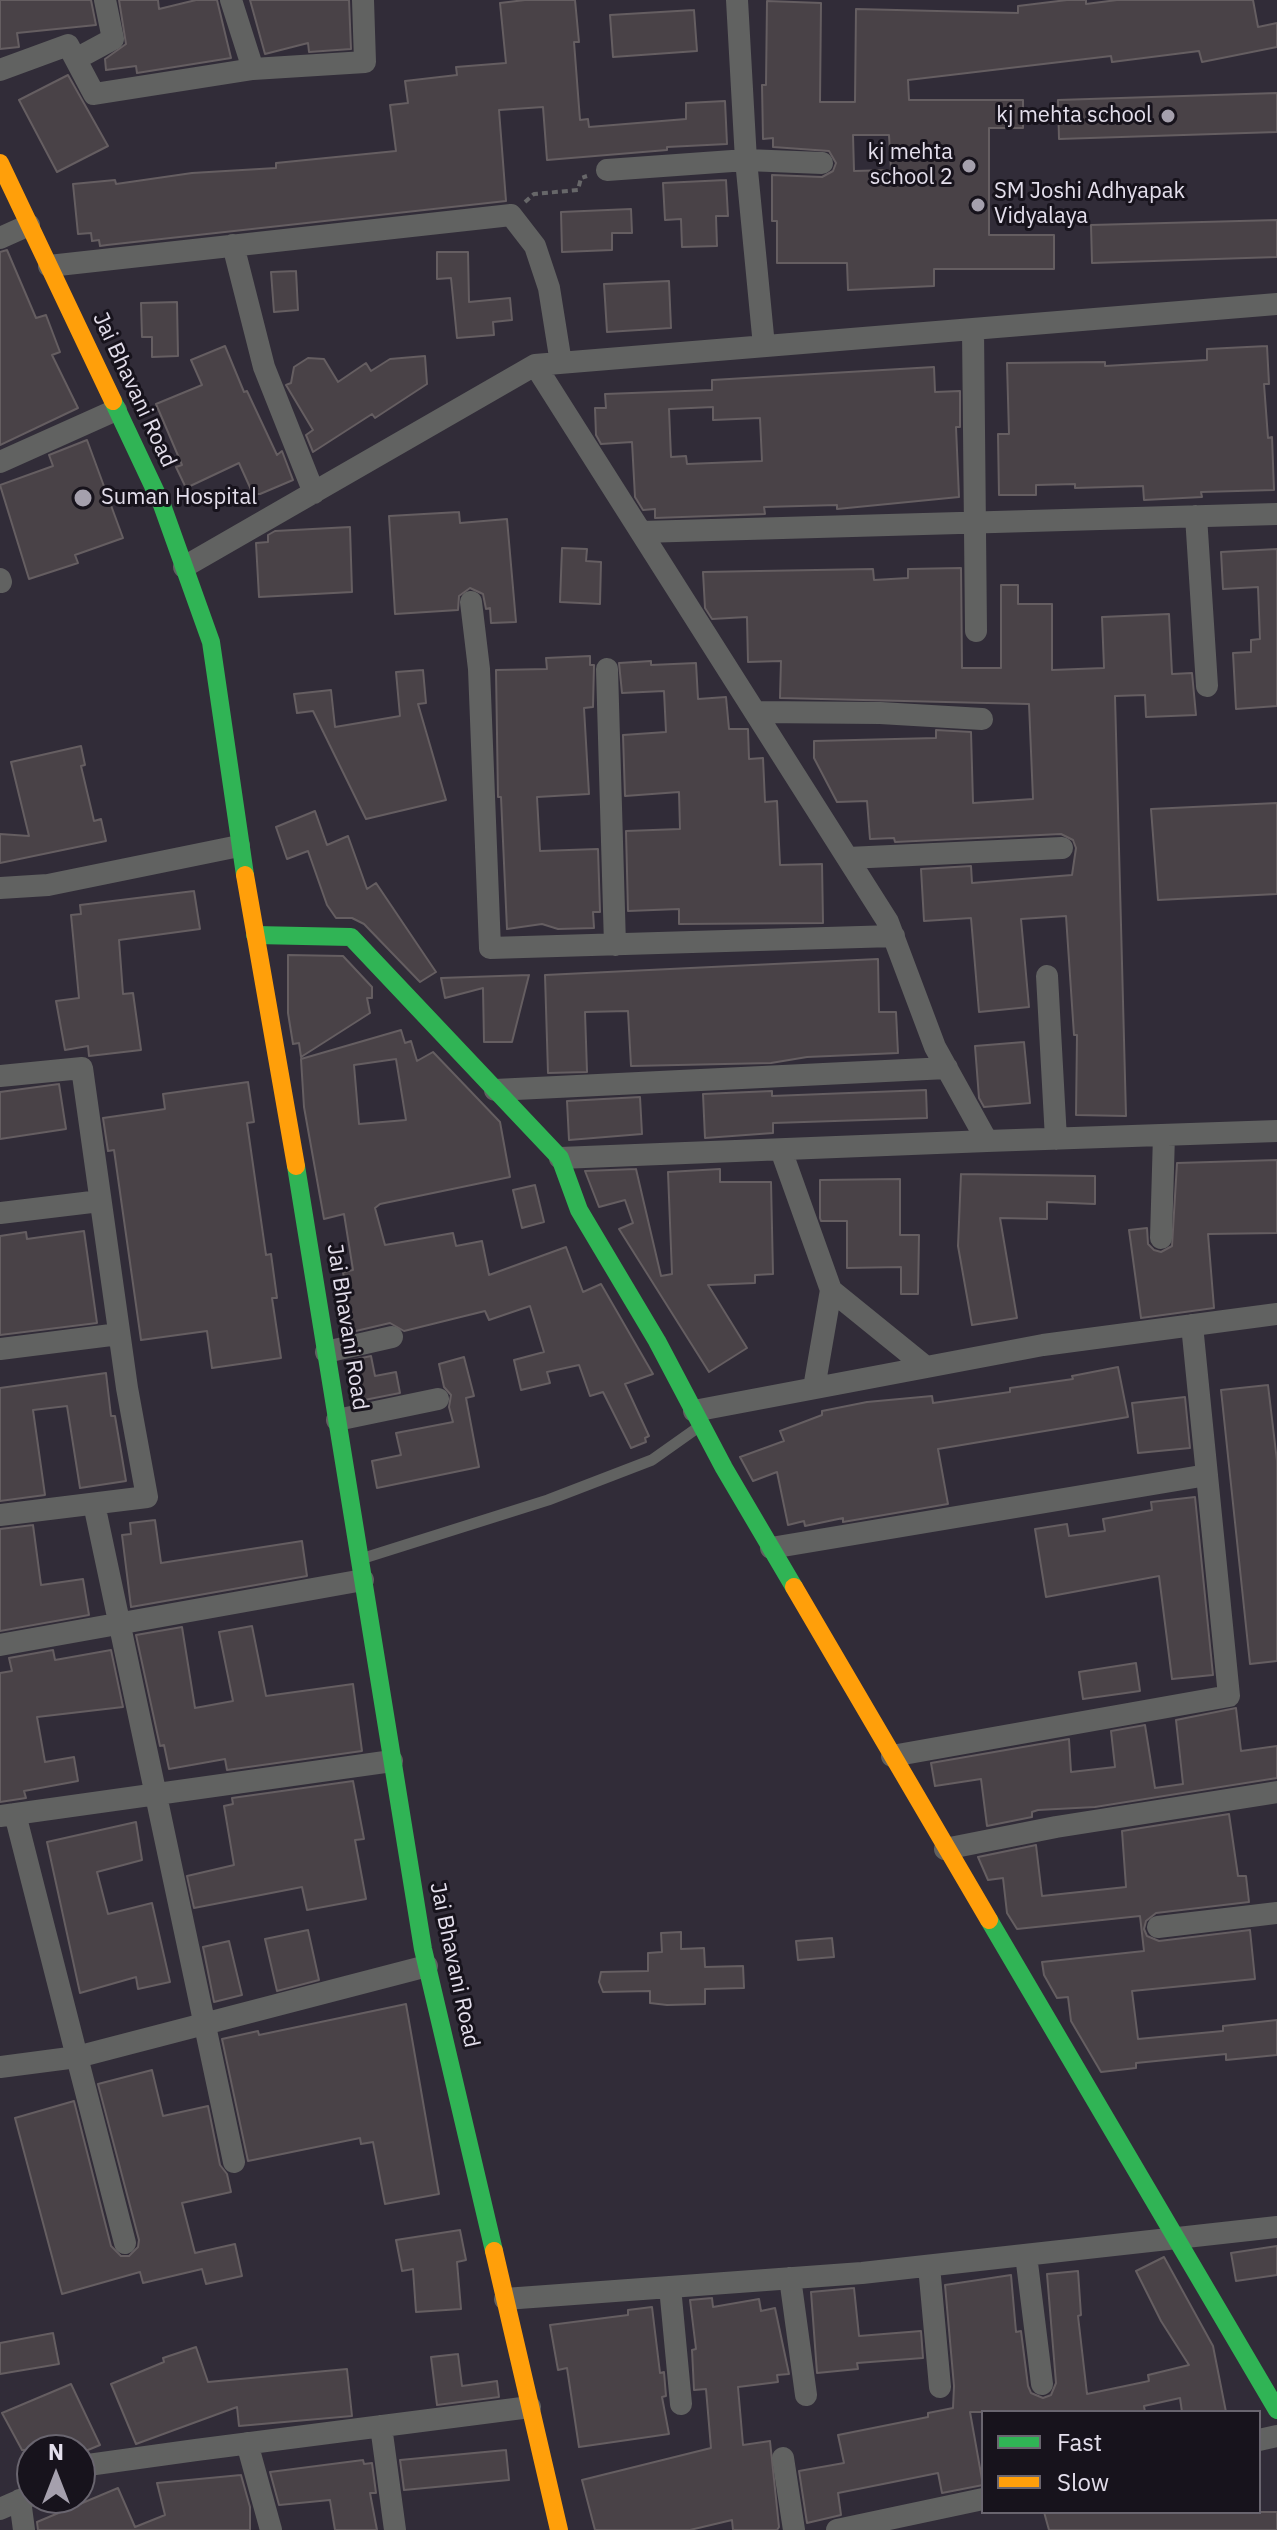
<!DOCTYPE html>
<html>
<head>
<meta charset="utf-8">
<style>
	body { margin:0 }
	#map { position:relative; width:1277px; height:2530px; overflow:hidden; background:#312c38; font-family:"IBM Plex Sans",sans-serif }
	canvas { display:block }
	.legend { position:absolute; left:981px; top:2410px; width:280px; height:104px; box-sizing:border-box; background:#17131c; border:2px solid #69656f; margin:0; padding:10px 14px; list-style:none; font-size:24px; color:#e4dfec }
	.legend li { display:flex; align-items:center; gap:16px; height:40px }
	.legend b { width:40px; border:2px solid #69656f }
	.north { position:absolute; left:16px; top:2434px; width:80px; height:80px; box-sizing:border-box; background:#17131c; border:2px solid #69656f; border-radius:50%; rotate:0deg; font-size:22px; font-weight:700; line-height:32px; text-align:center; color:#e4dfec }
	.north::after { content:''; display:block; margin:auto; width:28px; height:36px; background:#a5a0ad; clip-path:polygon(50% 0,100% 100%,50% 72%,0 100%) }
</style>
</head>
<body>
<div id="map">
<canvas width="1277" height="2530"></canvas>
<ul class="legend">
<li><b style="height:10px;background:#30b455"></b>Fast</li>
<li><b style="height:10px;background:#ff9f0a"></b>Slow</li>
</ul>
<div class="north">N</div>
</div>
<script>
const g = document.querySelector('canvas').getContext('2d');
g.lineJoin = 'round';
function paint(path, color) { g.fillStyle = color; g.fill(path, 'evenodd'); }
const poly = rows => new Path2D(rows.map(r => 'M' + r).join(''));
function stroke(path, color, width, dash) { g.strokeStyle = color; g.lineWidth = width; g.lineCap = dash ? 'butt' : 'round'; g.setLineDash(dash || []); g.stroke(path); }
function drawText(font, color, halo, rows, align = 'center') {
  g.font = font + ' "IBM Plex Sans",sans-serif'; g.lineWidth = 6; g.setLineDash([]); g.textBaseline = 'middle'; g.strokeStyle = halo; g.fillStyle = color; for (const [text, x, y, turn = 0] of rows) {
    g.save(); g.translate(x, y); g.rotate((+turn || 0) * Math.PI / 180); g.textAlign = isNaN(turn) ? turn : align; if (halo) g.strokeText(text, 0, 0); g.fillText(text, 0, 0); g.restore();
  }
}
const building = poly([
	[0,0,91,0,96,25,17,33,19,47,0,49,0,0],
	[119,0,158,0,159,9,196,0,217,0,231,58,137,73,136,66,106,70,105,59,126,44,119,0],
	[250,0,349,0,351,49,309,52,308,43,265,54,250,0],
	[525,0,575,0,579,42,574,42,580,120,588,119,589,127,686,119,686,103,725,101,727,144,667,147,667,150,547,160,543,107,499,110,506,201,107,245,100,246,99,240,92,241,91,233,78,234,73,184,115,180,116,184,192,173,276,168,276,163,396,151,390,105,408,103,405,81,457,75,456,67,506,63,500,3,525,0],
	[1067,0,1086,0,1086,4,1117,0,1253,0,1258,27,1277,23,1277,47,1202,62,1199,51,1112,62,1111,56,908,80,909,100,1023,100,1023,128,989,128,989,235,1054,235,1054,269,934,269,934,286,848,290,847,263,777,263,777,221,772,221,772,175,822,177,833,171,836,163,829,151,773,147,773,138,763,139,762,85,766,85,767,1,821,3,820,102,855,102,856,9,1018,13,1018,6,1067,0],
	[853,135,889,135,891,170,854,171,853,135],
	[694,10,697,51,613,57,610,15,694,10],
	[68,75,108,146,57,172,19,100,68,75],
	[1277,93,1277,132,1059,139,1058,100,1277,93],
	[726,180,728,216,716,216,717,246,682,247,681,219,665,220,663,183,726,180],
	[631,209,632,233,612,233,612,250,562,252,561,212,631,209],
	[1277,220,1277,257,1092,263,1091,225,1277,220],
	[7,250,36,318,46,315,60,352,52,355,78,408,0,445,0,252,7,250],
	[437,252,468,252,469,302,510,298,512,320,493,322,494,335,457,338,451,278,437,279,437,252],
	[296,271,298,310,274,312,271,272,296,271],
	[669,281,671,328,607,332,604,284,669,281],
	[177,302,178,356,152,357,152,337,142,337,141,303,177,302],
	[225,346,244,392,247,391,277,455,282,451,293,480,260,494,253,494,239,463,186,488,176,467,182,465,156,404,202,385,191,360,225,346],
	[1267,346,1269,384,1264,384,1268,438,1272,437,1274,490,1201,492,1202,497,1144,500,1143,486,1075,488,1075,484,1036,485,1036,495,999,495,998,434,1009,434,1007,363,1105,362,1105,366,1207,360,1207,349,1267,346],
	[425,356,427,384,375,418,372,414,313,452,306,435,313,430,286,385,291,383,294,367,308,358,324,359,338,382,366,363,371,371,390,359,425,356],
	[934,367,935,392,960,391,960,427,956,427,959,497,837,509,837,505,764,507,765,514,655,518,655,509,643,510,635,497,632,442,601,444,596,435,595,408,606,408,605,394,712,390,712,380,934,367],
	[713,407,713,420,760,418,762,461,687,464,686,456,671,457,669,409,713,407],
	[87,440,123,538,75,555,78,563,29,579,0,485,53,466,49,455,87,440],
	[459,512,460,523,507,519,516,622,491,623,490,608,486,609,483,594,470,588,459,596,458,610,395,614,389,516,459,512],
	[350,527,352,592,259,597,256,543,268,542,268,535,275,531,350,527],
	[562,548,587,549,586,561,601,562,600,604,560,602,562,548],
	[1277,549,1277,706,1236,709,1233,653,1251,652,1251,640,1260,639,1258,587,1223,589,1221,552,1277,549],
	[961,568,962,668,1001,668,1001,585,1018,585,1018,604,1052,604,1052,670,1104,668,1102,617,1169,614,1172,674,1192,673,1196,715,1146,717,1145,695,1115,696,1126,1116,1076,1115,1077,1035,1074,1035,1066,916,1021,919,1029,1007,979,1012,971,918,924,921,921,869,971,866,972,883,1072,875,1076,848,1073,840,1061,834,895,842,894,838,870,839,867,801,837,802,814,758,814,741,936,738,936,730,971,732,973,803,1033,799,1029,704,780,698,781,661,748,662,747,617,712,619,705,608,703,572,873,569,874,580,908,578,908,569,961,568],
	[590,656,590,665,594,665,593,707,584,708,589,794,537,797,540,851,598,849,600,912,593,912,594,928,558,929,542,924,507,929,501,797,498,797,496,670,547,669,546,658,590,656],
	[651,661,651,665,696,663,698,699,726,697,729,729,748,729,749,759,763,758,765,802,777,801,780,865,822,864,823,923,679,924,679,909,628,911,626,831,680,829,679,792,625,796,623,735,666,732,664,691,622,693,619,663,651,661],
	[423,670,426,703,418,704,446,800,366,819,313,711,297,713,294,694,331,690,335,727,400,716,396,672,423,670],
	[81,746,85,765,81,766,94,821,101,819,106,841,0,863,0,834,29,836,11,762,81,746],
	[1277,803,1277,894,1158,900,1151,809,1277,803],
	[315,811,327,845,348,836,367,889,376,883,436,972,420,982,364,924,352,918,336,918,327,905,308,851,287,859,276,827,315,811],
	[194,891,200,929,119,940,123,994,133,993,141,1050,89,1056,88,1046,65,1050,56,1001,79,998,71,915,81,914,80,905,194,891],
	[288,955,343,956,372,987,372,998,367,998,370,1013,301,1057,299,1043,293,1044,288,1013,288,955],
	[878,959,879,1012,896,1012,898,1053,807,1057,771,1063,631,1066,628,1011,585,1012,587,1072,548,1073,545,975,878,959],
	[529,975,512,1042,484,1042,483,988,445,998,441,978,529,975],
	[401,1030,405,1043,411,1041,417,1061,433,1052,500,1122,510,1177,380,1204,375,1208,385,1245,453,1233,456,1246,482,1241,489,1275,566,1247,583,1292,601,1284,653,1374,625,1384,649,1436,645,1438,646,1442,631,1448,603,1392,590,1396,579,1365,547,1372,550,1383,521,1390,514,1360,544,1352,530,1306,489,1320,485,1311,404,1331,390,1323,343,1334,341,1317,350,1315,343,1272,353,1270,344,1214,324,1219,304,1107,301,1059,401,1030],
	[396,1059,406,1120,359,1124,354,1065,396,1059],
	[1024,1042,1030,1103,984,1107,979,1098,975,1046,1024,1042],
	[248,1082,254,1122,247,1123,266,1255,271,1254,277,1298,272,1298,281,1358,212,1368,207,1331,141,1340,114,1150,108,1151,103,1118,165,1109,163,1094,248,1082],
	[59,1084,66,1129,0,1139,0,1092,59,1084],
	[926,1090,927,1118,773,1123,773,1133,705,1138,703,1094,772,1091,772,1096,926,1090],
	[640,1097,642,1134,569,1140,567,1101,640,1097],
	[1277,1160,1277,1233,1208,1234,1214,1308,1141,1318,1129,1230,1147,1228,1148,1244,1154,1250,1161,1252,1172,1246,1177,1163,1277,1160],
	[636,1169,661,1276,672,1274,668,1172,720,1169,720,1182,771,1182,773,1274,755,1275,755,1283,708,1285,747,1348,709,1372,619,1229,633,1223,625,1200,599,1207,585,1171,636,1169],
	[961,1174,1095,1176,1095,1204,1047,1202,1047,1219,1000,1218,1017,1318,972,1325,958,1246,961,1174],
	[900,1179,900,1235,919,1235,918,1294,901,1294,901,1267,847,1268,847,1221,821,1221,820,1218,820,1180,900,1179],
	[535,1185,544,1222,522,1228,513,1190,535,1185],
	[84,1231,97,1323,0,1335,0,1236,26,1232,27,1239,84,1231],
	[371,1356,375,1376,396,1372,400,1393,354,1402,348,1361,371,1356],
	[464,1357,474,1396,466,1398,479,1467,377,1488,372,1461,401,1455,396,1433,453,1422,449,1407,451,1395,444,1387,439,1364,464,1357],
	[1118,1367,1128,1417,938,1449,948,1504,843,1522,843,1518,805,1526,804,1521,788,1525,777,1472,753,1481,740,1457,784,1441,780,1431,822,1415,822,1411,867,1402,932,1396,933,1403,1010,1392,1010,1388,1073,1379,1072,1376,1118,1367],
	[106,1373,111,1416,115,1416,126,1481,80,1488,67,1406,33,1410,45,1495,0,1501,0,1388,106,1373],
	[1268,1385,1277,1461,1277,1661,1250,1664,1221,1390,1268,1385],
	[1185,1397,1190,1448,1138,1453,1132,1403,1185,1397],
	[1195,1497,1213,1675,1172,1679,1159,1576,1046,1597,1035,1529,1067,1524,1069,1536,1105,1531,1103,1519,1152,1510,1151,1502,1195,1497],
	[155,1520,161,1563,302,1541,307,1576,131,1607,122,1535,131,1534,130,1523,155,1520],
	[33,1525,41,1585,83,1579,89,1615,0,1631,0,1529,33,1525],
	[252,1626,266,1696,353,1684,362,1751,227,1770,225,1759,169,1769,164,1745,160,1746,136,1635,182,1627,195,1708,233,1701,219,1632,252,1626],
	[53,1650,55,1660,111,1650,123,1707,37,1717,45,1762,74,1757,78,1781,24,1791,26,1798,0,1802,0,1673,12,1671,9,1658,53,1650],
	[1136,1663,1140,1691,1083,1699,1079,1672,1136,1663],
	[1236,1708,1241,1751,1277,1746,1277,1778,1095,1807,1038,1810,1032,1812,1032,1817,987,1826,981,1779,935,1786,931,1763,1069,1739,1071,1772,1115,1767,1111,1731,1145,1725,1155,1788,1183,1784,1176,1720,1236,1708],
	[353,1781,364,1839,355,1840,366,1899,307,1910,302,1887,194,1908,187,1876,234,1865,224,1806,233,1804,232,1798,353,1781],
	[1229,1814,1238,1876,1246,1876,1249,1902,1156,1913,1146,1921,1144,1929,1147,1936,1159,1941,1250,1930,1255,1979,1132,1991,1138,2039,1223,2031,1223,2026,1277,2020,1277,2055,1226,2060,1226,2054,1136,2063,1136,2068,1101,2072,1071,2021,1068,1997,1057,1998,1044,1975,1042,1962,1144,1951,1140,1916,1017,1929,1007,1913,1003,1878,988,1880,978,1857,1036,1845,1042,1896,1126,1887,1122,1831,1229,1814],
	[136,1822,142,1860,97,1872,108,1914,152,1903,170,1982,138,1989,136,1977,80,1993,47,1842,136,1822],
	[308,1930,319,1980,277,1991,265,1939,308,1930],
	[681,1932,681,1949,704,1948,705,1967,743,1966,744,1988,705,1989,705,2004,667,2005,650,2003,650,1991,603,1992,599,1982,601,1972,648,1971,648,1953,662,1952,661,1933,681,1932],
	[832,1938,834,1957,798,1960,796,1941,832,1938],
	[229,1941,242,1995,214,2002,203,1947,229,1941],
	[406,2004,439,2194,385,2204,373,2142,361,2144,360,2138,248,2161,222,2039,258,2031,259,2035,406,2004],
	[152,2070,163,2116,208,2106,220,2165,227,2174,231,2192,182,2203,195,2253,235,2244,242,2276,206,2284,202,2269,143,2283,140,2272,62,2294,15,2118,74,2101,111,2246,121,2256,129,2256,138,2247,139,2240,98,2084,152,2070],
	[460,2230,466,2260,457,2262,461,2309,416,2312,413,2269,402,2271,396,2240,460,2230],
	[1277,2246,1277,2275,1236,2281,1231,2253,1277,2246],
	[1164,2257,1213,2346,1226,2412,1182,2412,1180,2398,1144,2406,1145,2412,970,2412,983,2485,942,2493,938,2473,838,2493,841,2515,807,2523,799,2471,844,2463,838,2435,928,2417,928,2413,953,2408,954,2386,945,2285,1011,2275,1016,2332,1021,2331,1028,2386,1031,2393,1043,2398,1051,2395,1056,2383,1047,2274,1078,2271,1081,2315,1078,2316,1087,2394,1149,2381,1148,2375,1189,2365,1161,2321,1136,2271,1164,2257],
	[854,2288,859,2336,921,2331,923,2358,857,2363,858,2369,817,2373,811,2292,854,2288],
	[712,2298,713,2307,759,2299,761,2311,775,2308,789,2374,777,2375,778,2382,738,2387,743,2445,770,2441,779,2527,777,2530,733,2530,732,2520,690,2530,595,2530,582,2480,711,2448,706,2389,694,2390,692,2350,696,2349,690,2300,712,2298],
	[652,2307,660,2373,664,2372,666,2396,662,2397,669,2434,579,2447,567,2368,558,2370,550,2325,628,2315,628,2310,652,2307],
	[53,2333,59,2364,0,2374,0,2343,53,2333],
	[196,2347,208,2382,347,2369,352,2416,239,2426,237,2407,136,2444,111,2384,164,2362,163,2358,196,2347],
	[458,2354,462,2386,497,2381,499,2397,437,2405,431,2357,458,2354],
	[71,2384,100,2445,88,2450,22,2450,2,2413,71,2384],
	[506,2450,509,2480,404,2490,400,2460,506,2450],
	[363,2460,364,2464,372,2463,376,2493,370,2493,377,2530,335,2530,330,2500,279,2505,270,2472,363,2460],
	[241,2475,250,2507,250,2530,38,2530,37,2522,118,2488,135,2527,165,2515,157,2483,241,2475],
	[1044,2512,1277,2512,1277,2530,1049,2530,1044,2512]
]);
const path = poly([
	[525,202,534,194,578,190,581,178,587,176]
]);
const lane = poly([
	[364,1558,548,1500,652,1460,700,1426]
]);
const street = poly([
	[231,0,253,69,365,62,363,0],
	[737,0,746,160,764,346],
	[76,59,113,39,105,0],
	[0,70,68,45,94,94,253,69],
	[607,170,746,160,822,163],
	[0,238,29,225],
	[233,245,264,367,314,493],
	[49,266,511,215,535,246,549,288,561,363],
	[973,329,976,631],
	[535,365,888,922,935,1047,987,1141,1277,1131],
	[0,462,116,410],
	[1196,516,1207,686],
	[641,532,1277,514],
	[184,567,535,365,1277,304],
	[0,579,1,582],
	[471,602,479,669,490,948,894,936],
	[607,669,615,945],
	[756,712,880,713,982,719],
	[848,858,1062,848],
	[0,888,48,885,239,846],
	[1047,976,1056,1139],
	[0,1076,82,1068,127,1388,147,1497,0,1515],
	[495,1090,947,1068],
	[781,1150,831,1290,926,1367],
	[560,1158,987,1141],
	[0,1213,100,1201],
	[1161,1238,1164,1135],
	[0,1349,119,1334],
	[326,1352,392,1337],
	[814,1388,831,1290],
	[694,1411,1043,1345,1277,1314],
	[337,1420,438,1399],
	[94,1504,234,2162],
	[771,1548,1207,1475],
	[0,1645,363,1580],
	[892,1756,1229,1696,1192,1325],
	[15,1814,77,2057,427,1966],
	[0,1816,392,1761],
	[945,1849,1056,1827,1277,1792],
	[1158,1927,1277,1913],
	[0,2067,77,2057,125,2243],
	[1026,2255,1042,2384],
	[929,2266,940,2387],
	[790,2278,806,2395],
	[670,2287,681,2404],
	[505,2299,862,2273,1277,2227],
	[381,2426,395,2530],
	[1259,2440,1277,2436],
	[247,2443,271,2530],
	[783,2458,794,2530],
	[80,2469,88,2465,196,2450,530,2407],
	[20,2500,24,2530],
	[0,2509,32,2495],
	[837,2530,983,2499]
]);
const fast = poly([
	[113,401,162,505,211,642,245,875],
	[255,935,351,937,560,1158,579,1210,657,1341,724,1468,794,1587],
	[296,1166,423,1949,494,2251],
	[989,1920,1277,2410]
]);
const slow = poly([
	[0,163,113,401],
	[245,875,296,1166],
	[794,1587,989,1920],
	[494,2251,559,2530]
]);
const markers = [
	[1168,116,8,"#a5a0ad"],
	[969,166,8,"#a5a0ad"],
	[978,205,8,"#a5a0ad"],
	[83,498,10,"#a5a0ad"]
];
const poiNames = [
	["kj mehta school",1152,116],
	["kj mehta",953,153],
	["school 2",953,178],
	["SM Joshi Adhyapak",994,192,"left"],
	["Vidyalaya",994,217,"left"],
	["Suman Hospital",101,498,"left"]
];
const streetNames = [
	["Jai Bhavani Road",134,390,65],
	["Jai Bhavani Road",347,1327,81],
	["Jai Bhavani Road",454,1965,78]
];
paint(building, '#494247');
stroke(building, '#655e61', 2);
stroke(path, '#676769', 4, [6, 4]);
stroke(lane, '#616261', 11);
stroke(street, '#616261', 22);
stroke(fast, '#30b455', 18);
stroke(slow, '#ff9f0a', 18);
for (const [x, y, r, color] of markers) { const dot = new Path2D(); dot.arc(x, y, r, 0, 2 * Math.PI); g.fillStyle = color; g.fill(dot); stroke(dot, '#17131c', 3); }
drawText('22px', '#e4dfec', '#17131c', poiNames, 'right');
drawText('22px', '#e4dfec', '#17131c', streetNames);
</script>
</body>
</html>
